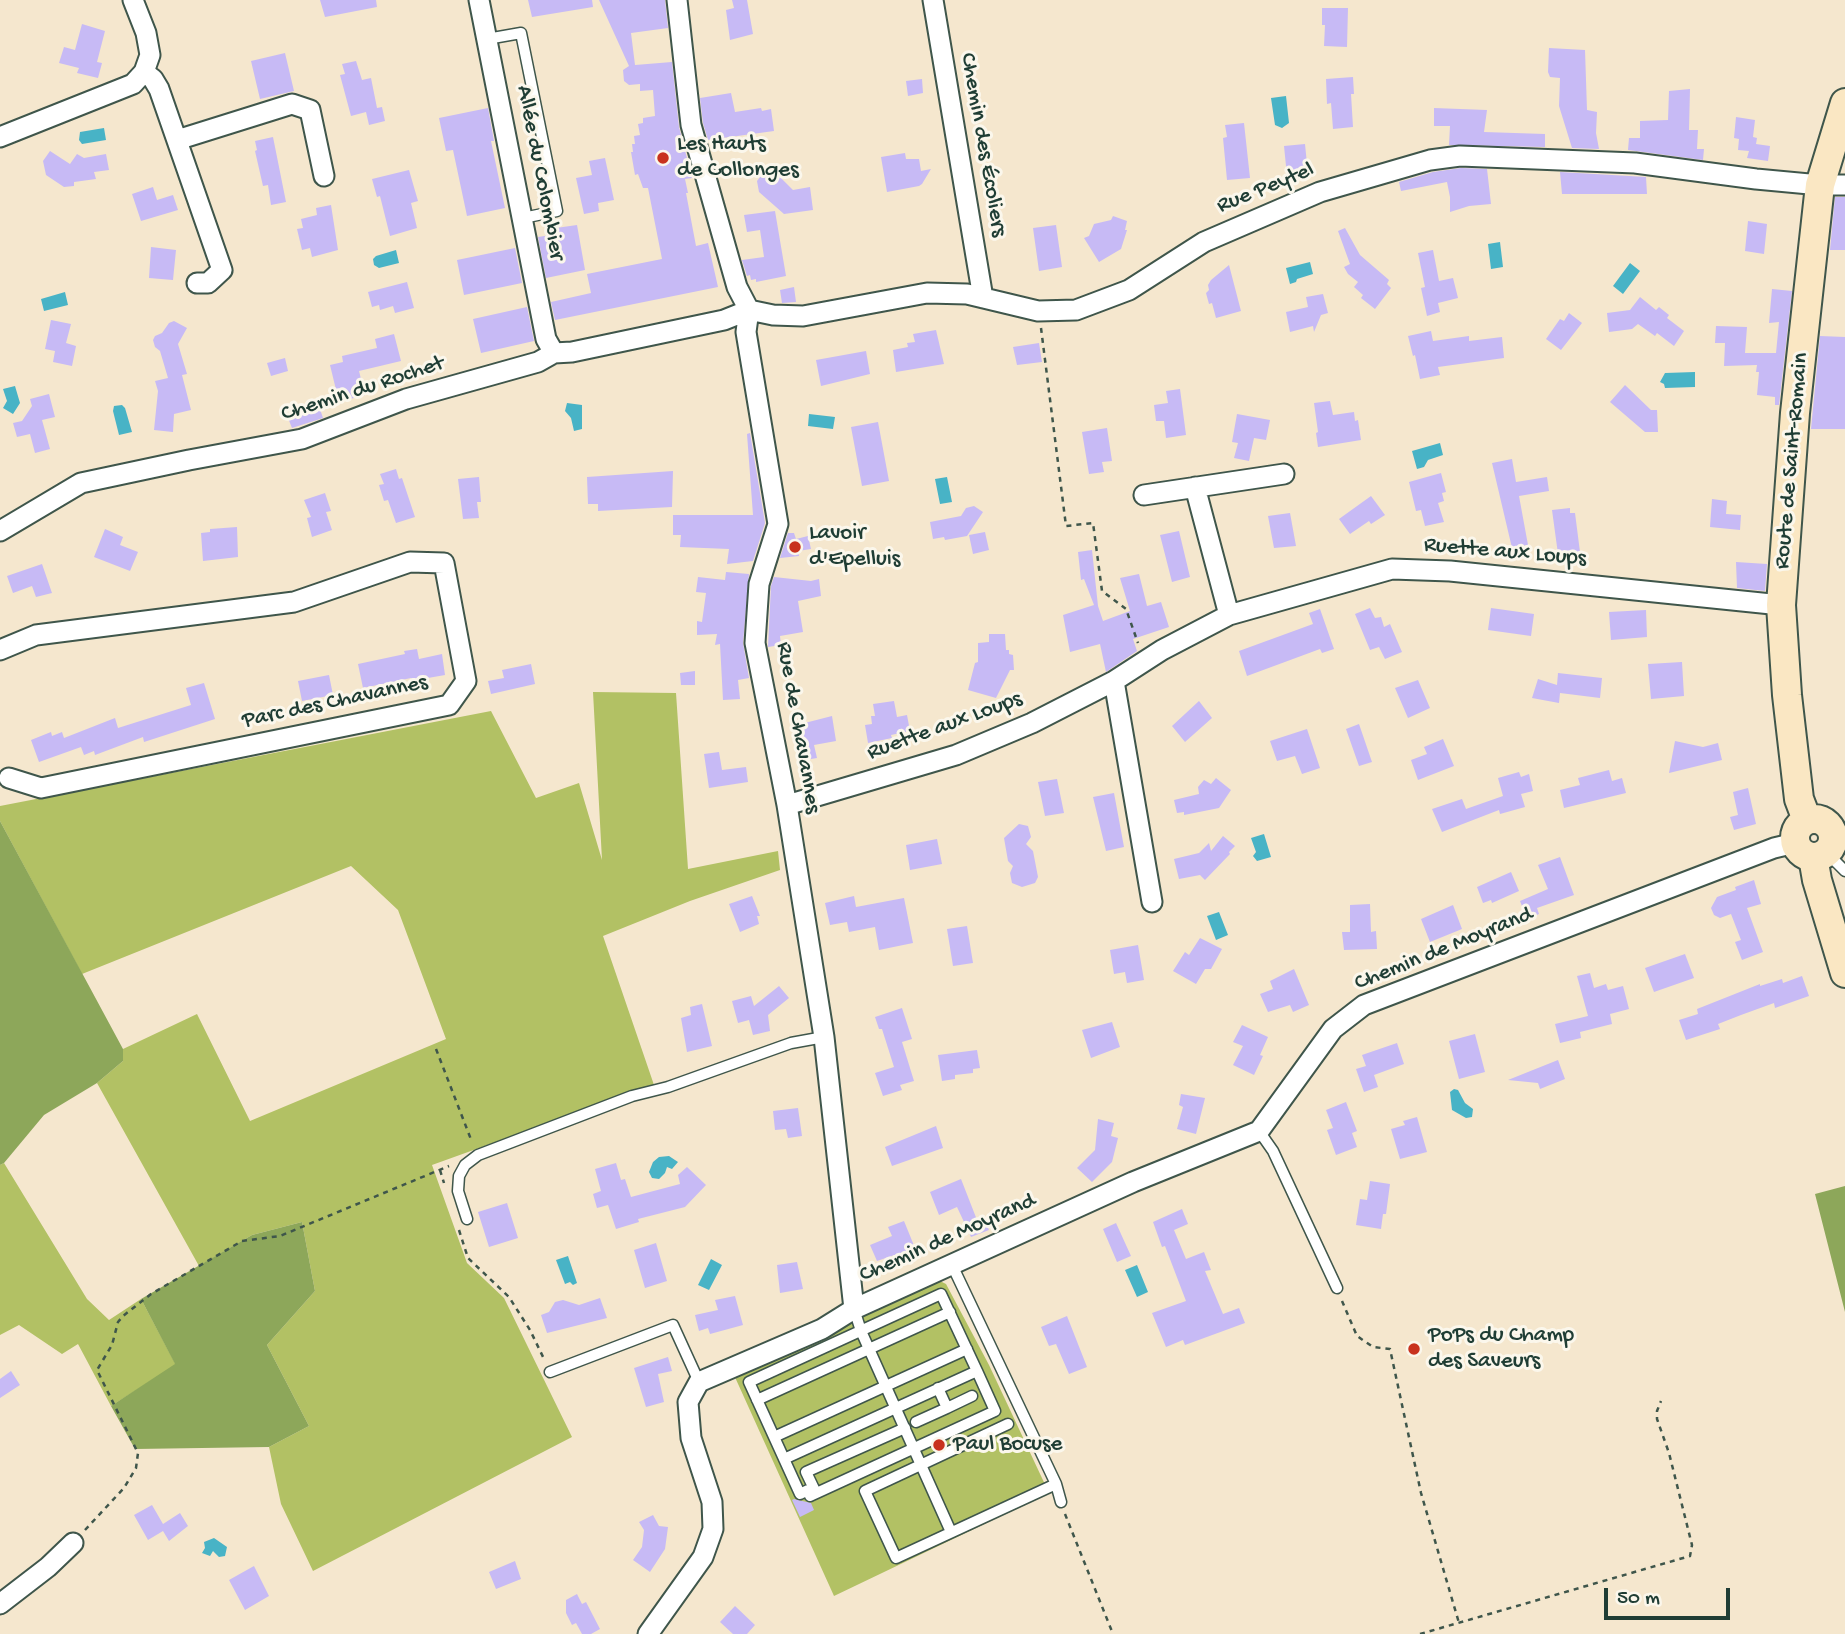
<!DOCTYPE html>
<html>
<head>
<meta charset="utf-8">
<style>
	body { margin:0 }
	#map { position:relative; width:1845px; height:1634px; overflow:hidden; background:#f5e7ce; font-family:"Gochi Hand",sans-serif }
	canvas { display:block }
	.scale { position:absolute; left:1604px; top:1588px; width:126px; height:32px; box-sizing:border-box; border:4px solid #1f3d34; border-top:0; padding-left:9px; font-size:21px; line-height:24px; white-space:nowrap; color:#1f3d34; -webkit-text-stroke:5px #fbf7ec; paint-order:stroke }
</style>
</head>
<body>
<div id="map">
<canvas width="1845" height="1634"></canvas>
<div class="scale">50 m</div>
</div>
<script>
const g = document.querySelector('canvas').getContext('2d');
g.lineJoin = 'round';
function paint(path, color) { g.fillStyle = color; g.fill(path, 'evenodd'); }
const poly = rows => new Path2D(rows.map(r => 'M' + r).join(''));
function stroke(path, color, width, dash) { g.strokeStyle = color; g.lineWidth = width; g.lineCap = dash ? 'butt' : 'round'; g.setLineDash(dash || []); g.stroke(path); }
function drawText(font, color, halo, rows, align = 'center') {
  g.font = font + ' "Gochi Hand",sans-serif'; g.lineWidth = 6; g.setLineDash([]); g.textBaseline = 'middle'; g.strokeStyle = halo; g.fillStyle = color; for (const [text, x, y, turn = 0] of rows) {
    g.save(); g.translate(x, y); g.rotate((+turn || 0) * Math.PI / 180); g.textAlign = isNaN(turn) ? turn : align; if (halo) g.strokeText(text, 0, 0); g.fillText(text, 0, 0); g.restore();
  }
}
const green = poly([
	[593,692,676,693,688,869,778,851,780,870,690,901,603,936,654,1085,432,1165,467,1263,504,1298,572,1437,313,1571,281,1504,269,1447,309,1426,267,1345,315,1291,302,1222,252,1235,199,1266,97,1083,123,1061,123,1049,197,1014,250,1121,446,1039,398,910,351,866,82,974,0,821,0,806,491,711,536,798,579,783,602,860],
	[4,1163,87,1299,109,1320,141,1299,176,1365,111,1406,78,1344,62,1354,19,1325,0,1335,0,1165],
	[940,1281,946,1284,989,1365,1049,1493,834,1596,734,1375]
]);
const forest = poly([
	[0,821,123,1049,123,1061,97,1083,44,1115,4,1163,0,1165],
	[1845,1186,1845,1312,1815,1194],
	[302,1222,315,1291,267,1345,309,1426,269,1447,135,1449,111,1406,175,1364,141,1299,252,1235]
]);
const water = poly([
	[1286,96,1289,123,1282,128,1275,125,1271,98],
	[104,128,106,140,82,144,79,140,80,132],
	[1500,242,1503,267,1491,269,1488,244],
	[396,250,399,263,379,268,374,265,373,259,376,256],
	[1310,262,1313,274,1297,279,1296,282,1290,284,1286,268],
	[1630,263,1640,271,1623,294,1613,286],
	[65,292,68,305,44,311,41,299],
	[1695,372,1695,387,1665,388,1664,384,1660,382,1665,373],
	[15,386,20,403,13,414,3,408,7,401,3,389],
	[567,403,582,405,582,429,574,431,571,418,565,411],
	[122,405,125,408,132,432,119,435,113,411,114,406],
	[809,414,835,417,833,429,808,426],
	[1440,443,1443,455,1428,460,1424,467,1417,469,1412,451],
	[947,477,952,502,940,504,935,479],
	[1264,834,1271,857,1257,861,1253,856,1256,852,1251,838],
	[1219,912,1228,935,1216,940,1207,916],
	[1454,1089,1458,1090,1465,1103,1473,1109,1472,1117,1466,1118,1452,1110,1450,1092],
	[669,1156,678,1162,672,1169,667,1167,665,1173,659,1179,652,1178,649,1172,653,1162,659,1157],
	[568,1256,577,1283,573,1285,570,1282,565,1284,556,1260],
	[711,1259,722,1265,709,1290,698,1285],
	[1137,1265,1148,1292,1137,1297,1125,1270],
	[214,1538,227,1547,225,1556,219,1557,213,1551,210,1556,202,1553,205,1548,204,1542]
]);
const building = poly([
	[320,0,376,0,377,7,325,17],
	[528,0,592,0,593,7,532,17],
	[599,0,665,0,668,28,631,33,635,65,672,62,679,127,692,178,685,179,688,193,686,193,696,246,708,243,718,287,555,320,551,302,591,293,587,274,662,259,648,188,643,188,638,174,635,175,631,152,633,152,632,144,635,144,634,136,640,135,638,124,643,123,643,118,655,116,653,90,640,91,640,84,629,85,624,81,623,70,629,66],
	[732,0,747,0,753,34,730,40,726,10,734,8],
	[1322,8,1348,8,1347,47,1324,46,1325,25,1322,25],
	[82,24,105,31,97,62,102,63,98,78,77,73,79,68,59,63,64,47,75,50],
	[1549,48,1585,50,1587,110,1597,112,1596,133,1599,149,1572,148,1559,106,1560,78,1550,77,1548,72],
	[285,53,294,91,260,99,251,61],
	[356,61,362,80,371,78,377,108,382,107,385,121,369,125,366,112,351,116,340,75,345,74,342,64],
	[1353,77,1354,94,1351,94,1353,127,1333,129,1331,103,1327,104,1326,79],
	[922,79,923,93,908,96,906,81],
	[1690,89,1689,130,1698,130,1697,149,1704,149,1703,160,1628,150,1629,138,1640,138,1640,121,1668,120,1669,91],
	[731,93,735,112,761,108,762,111,771,109,774,131,708,140,703,123,700,98],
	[488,108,494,141,491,141,505,208,467,216,453,150,446,151,439,118],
	[1434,108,1487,110,1484,132,1545,134,1545,147,1449,145,1450,126,1434,126],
	[1736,117,1755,120,1753,137,1757,138,1756,144,1770,146,1768,161,1747,158,1749,151,1738,150,1739,139,1734,138],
	[1244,123,1250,178,1227,180,1223,138,1227,137,1225,125],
	[273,137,286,202,271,205,268,185,263,186,255,151,257,150,255,141],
	[1305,144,1308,174,1287,176,1284,146],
	[50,151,70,164,77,154,84,158,106,154,109,170,94,172,96,179,74,182,74,186,64,187,46,175,43,161],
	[905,153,906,159,919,159,921,171,931,169,922,184,919,186,887,192,881,157],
	[605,158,614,200,598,203,599,211,584,214,576,178,592,175,589,161],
	[776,166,777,173,780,172,781,178,793,190,810,187,813,210,784,214,759,192,757,181,760,177,759,170],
	[1461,168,1487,169,1491,204,1469,206,1450,212,1450,197,1447,182,1401,191,1399,182,1433,172],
	[409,170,418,201,411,203,417,228,390,236,380,196,377,197,372,179],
	[1560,172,1646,177,1647,194,1562,194],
	[153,187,157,200,173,195,178,210,141,221,132,194],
	[1835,197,1845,197,1845,250,1830,250],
	[331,205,338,250,312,257,310,248,302,250,297,229,303,228,301,219,317,215,316,208],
	[775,211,786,276,756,282,756,279,751,280,750,275,747,276,742,260,764,257,760,230,747,232,744,215],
	[1113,216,1127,221,1125,230,1127,230,1121,249,1099,262,1084,238,1089,236,1094,224,1111,220],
	[1748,221,1767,224,1764,254,1745,251],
	[577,225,585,270,546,278,538,237,551,235,549,229],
	[1056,225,1062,267,1039,271,1033,228],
	[1345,228,1360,255,1389,280,1387,284,1391,288,1375,309,1361,298,1363,295,1354,287,1358,282,1348,274,1344,267,1350,264,1338,231],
	[151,247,176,250,173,280,149,278],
	[515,248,522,283,464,295,457,260],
	[1433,250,1439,281,1453,278,1458,298,1438,303,1440,312,1427,316,1421,288,1425,287,1418,253],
	[1229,265,1241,311,1216,318,1212,303,1209,304,1206,293,1209,290,1208,285,1211,280],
	[407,282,414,308,395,313,393,306,380,310,379,305,372,307,368,292],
	[794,287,796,302,782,303,780,290],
	[1772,289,1792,291,1779,405,1775,405,1775,397,1757,395,1759,372,1756,372,1757,365,1724,366,1725,343,1715,343,1716,326,1747,327,1745,353,1776,353,1779,322,1769,323],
	[1323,294,1328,313,1321,315,1314,332,1313,326,1290,332,1286,312,1308,307,1306,297],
	[1640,297,1656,310,1659,307,1669,315,1667,318,1684,331,1674,346,1657,333,1655,336,1638,324,1632,329,1609,332,1607,313,1630,310],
	[527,307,534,341,481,353,473,319],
	[1569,313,1582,323,1561,350,1546,339,1560,319,1564,321],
	[51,320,71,324,66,343,76,346,72,366,53,362,55,351,45,349],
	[174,321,187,328,178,344,187,374,182,375,191,410,174,414,173,432,154,430,158,391,155,381,168,378,160,351,155,347,153,340,155,336,162,333,169,323],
	[936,330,944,364,896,372,893,350,908,347,907,343,915,342,913,334],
	[1431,331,1433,341,1469,336,1469,341,1502,337,1504,358,1438,367,1440,375,1420,379,1415,355,1413,356,1408,336],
	[394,334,401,361,359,371,365,395,339,402,330,365,343,362,342,356,377,348,375,339],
	[1820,336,1845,337,1845,429,1811,429],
	[1039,343,1042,362,1017,365,1013,347],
	[866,351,870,374,821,386,816,360],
	[285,358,288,371,271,376,267,363],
	[1625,385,1651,410,1657,410,1658,432,1645,432,1610,402],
	[1180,389,1186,435,1166,438,1164,421,1156,421,1154,405,1168,403,1166,391],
	[49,394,55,417,42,420,50,449,35,453,30,434,17,437,13,423,22,421,32,406,30,399],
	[1330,401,1333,415,1354,412,1355,421,1358,420,1361,440,1318,447,1316,433,1318,432,1314,403],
	[319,406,323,418,292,428,288,418],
	[1237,414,1270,420,1266,440,1254,438,1249,461,1234,458,1238,443,1232,442],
	[878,422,889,481,862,486,851,427],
	[1107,428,1112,461,1102,462,1104,472,1089,474,1082,432],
	[750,433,765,523,753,561,727,564,729,549,680,547,681,535,673,535,673,515,753,515,747,434],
	[1512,459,1516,482,1547,477,1549,491,1519,496,1528,545,1512,548,1492,463],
	[396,469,399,479,402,478,415,517,396,523,388,500,384,501,379,485,384,484,380,474],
	[673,471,672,507,598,511,598,504,588,504,587,477],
	[1441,473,1446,492,1442,493,1444,501,1438,503,1444,522,1425,526,1421,510,1416,511,1409,482],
	[479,477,481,502,477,502,479,518,463,519,458,479],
	[325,493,331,511,326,512,332,530,312,537,307,518,311,517,304,500],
	[1371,496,1385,515,1371,524,1369,521,1350,534,1339,519],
	[1712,499,1727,501,1726,514,1741,515,1740,530,1710,527],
	[974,506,983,512,967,536,945,540,944,537,933,539,930,522,961,516,966,508],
	[1570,508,1570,513,1575,513,1580,552,1558,554,1552,510],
	[1290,513,1296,546,1274,548,1268,516],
	[237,527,238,557,203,561,201,533,210,532,210,529],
	[105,529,123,537,120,545,138,552,130,571,94,557],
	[1179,531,1190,577,1172,582,1160,535],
	[985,532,989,550,973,554,969,535],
	[788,533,794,533,796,539,808,536,811,549,798,551,799,556,780,558],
	[1092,550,1098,606,1103,621,1130,611,1120,578,1139,574,1147,606,1161,602,1169,627,1133,639,1137,651,1106,672,1100,644,1070,652,1063,615,1094,605,1084,579,1081,580,1078,552],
	[1736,562,1767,564,1765,591,1737,588],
	[42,564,52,593,36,597,32,586,13,593,7,576],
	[726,572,749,574,743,643,749,678,738,680,740,699,723,700,720,644,715,645,717,634,697,635,697,621,702,622,706,593,696,592,698,577,725,580],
	[774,577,811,581,819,579,821,596,798,601,803,632,780,636,781,645,768,647,771,586],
	[1370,608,1375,618,1381,617,1384,627,1390,624,1402,652,1385,659,1379,647,1370,650,1355,614],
	[1491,608,1534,614,1531,636,1488,630],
	[1320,609,1334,649,1322,653,1320,649,1247,676,1239,651,1313,624,1309,613],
	[1646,610,1647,637,1611,640,1609,612],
	[989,634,1005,634,1006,650,1009,650,1009,654,1013,655,1014,670,1010,670,996,698,968,690,975,663,978,662,978,643,989,642],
	[417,649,419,659,442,654,445,675,411,681,411,678,363,688,358,664,405,654,404,651],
	[1682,662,1684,696,1651,699,1648,664],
	[531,664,535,684,491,694,488,681,504,678,502,670],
	[695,671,695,685,681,685,680,673],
	[1558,673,1602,678,1600,698,1560,693,1559,703,1532,698,1538,679,1557,685],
	[329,675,333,695,302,701,298,681],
	[1418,680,1430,708,1408,718,1395,688],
	[204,683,215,719,144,742,143,737,95,755,94,751,84,755,81,747,39,762,31,740,51,732,52,736,62,732,64,738,115,718,118,728,191,705,186,688],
	[894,701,897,717,907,715,910,731,891,735,892,738,868,743,865,725,872,724,871,716,875,716,873,704],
	[1199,701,1212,718,1185,742,1172,726],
	[832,716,836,741,814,745,817,758,799,761,793,726],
	[1359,724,1372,762,1359,766,1346,729],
	[1307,729,1320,768,1302,774,1295,756,1277,761,1270,741],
	[1443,739,1454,766,1418,780,1411,760,1427,754,1424,747],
	[1675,741,1703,747,1718,743,1722,760,1669,773],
	[719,752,722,770,746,767,748,782,709,788,704,754],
	[1609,770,1612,781,1622,778,1626,793,1564,808,1560,790,1580,785,1578,778],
	[1519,772,1521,777,1529,774,1533,791,1521,794,1525,807,1500,814,1499,810,1442,832,1432,809,1462,799,1466,809,1503,796,1498,778],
	[1216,778,1231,790,1219,808,1184,815,1184,812,1177,813,1174,800,1199,794,1198,787,1204,780,1211,784],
	[1057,779,1064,813,1045,816,1038,782],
	[1748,788,1756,824,1734,830,1730,817,1738,815,1733,792],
	[1114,793,1124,847,1106,851,1093,797],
	[1019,824,1028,826,1031,837,1026,844,1033,851,1038,877,1035,883,1022,887,1012,883,1010,873,1013,866,1008,861,1004,838],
	[1223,836,1235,846,1229,852,1230,854,1205,880,1200,875,1179,879,1174,859,1199,853,1209,843,1211,851],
	[937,839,942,864,910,870,906,845],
	[1560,857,1574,895,1537,908,1539,914,1527,919,1520,901,1548,889,1538,865],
	[1511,872,1519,891,1492,903,1491,900,1483,903,1477,887],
	[1754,880,1761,904,1747,908,1763,952,1742,960,1735,942,1741,940,1731,914,1720,918,1714,915,1711,908,1717,897,1736,890,1735,887],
	[752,896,760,916,757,916,759,924,740,932,729,904],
	[854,896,856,907,904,898,913,943,879,950,875,927,849,932,847,922,830,925,825,903],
	[1370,904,1371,932,1376,931,1377,949,1344,950,1342,932,1350,932,1350,905],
	[1453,905,1462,929,1430,942,1421,919],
	[967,926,973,963,953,966,947,929],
	[1200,938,1222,949,1211,969,1205,969,1196,984,1173,971,1185,952,1189,955],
	[1138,945,1144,980,1127,983,1125,972,1114,974,1110,950],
	[1685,954,1694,978,1654,992,1645,968],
	[1294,969,1309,1005,1293,1012,1290,1005,1268,1012,1260,994,1273,989,1270,981],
	[1590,973,1594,988,1606,984,1608,990,1623,986,1629,1009,1610,1014,1612,1024,1580,1032,1581,1038,1560,1043,1555,1024,1588,1016,1577,976],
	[1802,976,1809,996,1775,1008,1774,1003,1741,1015,1718,1024,1720,1029,1686,1040,1679,1020,1698,1014,1697,1009,1760,984,1760,986,1782,979,1783,983],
	[779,986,789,998,768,1015,770,1031,753,1035,749,1020,738,1023,732,1001,751,996,754,1006],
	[702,1004,712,1046,687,1052,681,1018,691,1015,690,1007],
	[902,1008,912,1039,902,1042,914,1081,900,1085,902,1090,883,1096,875,1073,894,1067,882,1029,879,1029,875,1017],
	[1112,1022,1120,1047,1091,1058,1082,1030],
	[1242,1025,1268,1037,1260,1055,1263,1056,1254,1075,1233,1065,1243,1046,1233,1042],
	[1475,1034,1485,1072,1459,1079,1449,1041],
	[1397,1043,1404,1064,1374,1075,1378,1087,1364,1092,1356,1069,1366,1066,1362,1055],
	[977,1050,980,1068,973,1069,973,1073,955,1075,955,1079,942,1081,938,1055],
	[1558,1060,1565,1079,1540,1089,1538,1083,1508,1080],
	[1181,1094,1205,1098,1196,1134,1177,1129,1183,1107,1179,1105],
	[1346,1102,1357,1131,1352,1133,1357,1147,1336,1155,1327,1130,1333,1128,1326,1110],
	[798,1108,802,1136,788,1138,786,1129,775,1130,773,1111],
	[1417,1117,1427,1152,1400,1159,1391,1129,1405,1125,1403,1121],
	[1098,1119,1114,1123,1111,1136,1118,1138,1112,1162,1092,1182,1077,1168,1095,1150],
	[936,1126,943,1148,892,1166,885,1147],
	[616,1163,621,1180,625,1179,631,1197,680,1184,678,1175,687,1167,706,1185,685,1207,638,1219,639,1222,616,1229,608,1205,597,1208,593,1194,601,1191,595,1169],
	[961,1179,977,1220,983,1217,989,1230,971,1237,957,1207,939,1215,930,1192],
	[1370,1181,1390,1184,1386,1214,1383,1214,1381,1229,1356,1225,1360,1199,1367,1200],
	[507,1203,518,1238,489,1247,478,1212],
	[1182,1209,1188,1224,1174,1230,1186,1259,1204,1252,1211,1270,1205,1271,1223,1314,1239,1308,1245,1323,1185,1345,1183,1340,1166,1347,1152,1313,1186,1301,1165,1246,1162,1247,1153,1222],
	[904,1221,915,1248,877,1261,870,1245,892,1236,888,1227],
	[1116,1223,1131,1256,1117,1262,1103,1229],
	[656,1243,667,1281,645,1288,634,1250],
	[797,1262,803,1289,780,1293,777,1265],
	[735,1296,743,1325,710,1334,708,1328,699,1331,695,1315,718,1310,715,1300],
	[600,1298,607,1318,547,1333,541,1315,549,1312,555,1302,563,1300,579,1305],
	[1067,1316,1087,1367,1069,1374,1056,1344,1049,1346,1041,1327],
	[668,1357,672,1371,658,1374,664,1402,646,1407,634,1368],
	[11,1371,20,1385,0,1398,0,1379],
	[794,1499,811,1503,814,1510,800,1517,792,1500],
	[152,1505,163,1524,180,1513,188,1526,169,1541,163,1531,148,1540,134,1515],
	[653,1515,659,1526,668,1527,665,1549,650,1572,633,1560,642,1547,644,1530,639,1522],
	[515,1561,521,1579,496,1589,489,1572],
	[254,1566,269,1596,245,1610,229,1580],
	[577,1594,582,1604,586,1602,600,1629,591,1634,582,1634,576,1623,572,1625,566,1613,566,1600],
	[735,1606,755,1625,747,1634,733,1634,720,1622]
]);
const path = poly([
	[1041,328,1066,526,1093,523,1102,591,1126,609,1138,643],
	[436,1049,472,1142],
	[440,1170,444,1183],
	[459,1230,468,1258,509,1297,530,1330,544,1359],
	[1342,1301,1357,1336,1373,1347,1390,1349,1421,1493,1459,1623],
	[1065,1514,1113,1634],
	[85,1530,124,1488,136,1468,138,1453,97,1370,112,1345,118,1322,123,1316,151,1294,242,1241,280,1236,449,1166],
	[1420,1634,1690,1556,1692,1545,1669,1453,1657,1419,1657,1411,1661,1401]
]);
const service = poly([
	[487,39,521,33,557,211,523,218],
	[1826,852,1845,871],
	[1259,1131,1273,1151,1337,1288],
	[467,1219,458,1191,459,1176,465,1165,478,1155,632,1096,668,1087,791,1043,824,1037],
	[952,1265,1056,1484,1061,1502],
	[854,1309,861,1331,951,1532],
	[550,1372,673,1325,699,1382],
	[938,1388,947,1408,972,1396],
	[757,1400,950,1312],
	[916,1422,947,1408],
	[1008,1424,865,1491,896,1558,1056,1484],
	[774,1437,967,1349],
	[784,1459,977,1371,941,1294,749,1382,800,1494,808,1490,810,1496,995,1411,977,1371],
	[816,1493,806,1472,905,1428]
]);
const minor = poly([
	[479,0,546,339,554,353],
	[677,0,691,125,737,287,749,310,746,332,778,524,759,584,755,643,787,805,824,1037,854,1309],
	[933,0,983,298],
	[144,72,153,79,159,89,222,270,208,283,197,283],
	[0,137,133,84,144,72,150,55,146,33,133,0],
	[177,140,292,104,310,110,324,176],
	[749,310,773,315,803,316,927,293,967,294,1038,311,1076,310,1129,290,1204,242,1320,192,1430,160,1460,156,1635,163,1756,179,1820,185,1845,185],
	[1195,487,1229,615],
	[1144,495,1284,474],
	[0,531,81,483,189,460,302,439,406,399,538,362,554,353,572,352,724,320,749,310],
	[0,650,36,635,294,602,410,562,444,563,466,681,449,705,41,788,9,778],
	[1114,681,1152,902],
	[787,805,956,755,1032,723,1114,681,1162,650,1229,615,1392,569,1450,571,1781,605],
	[1832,840,1845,838],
	[0,1604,48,1567,73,1543],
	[648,1634,703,1557,713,1529,712,1502,691,1438,688,1402,699,1382,822,1329,854,1309,1133,1182,1259,1131,1333,1029,1364,1005,1774,848,1795,843]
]);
const secondary = poly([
	'1795 838a19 19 0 1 1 38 0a19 19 0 1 1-38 0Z',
	[1807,820,1799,799,1787,695,1781,605,1795,413,1820,185,1845,103],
	[1813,857,1817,880,1845,973]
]);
const markers = [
	[663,158,7,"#c8321e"],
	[795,547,7,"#c8321e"],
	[1414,1349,7,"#c8321e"],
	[939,1445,7,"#c8321e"]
];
const poiNames = [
	["Les Hauts",677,145],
	["de Collonges",677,171],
	["Lavoir",809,534],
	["d'Epelluis",809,560],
	["PoPs du Champ",1428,1336],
	["des Saveurs",1428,1362],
	["Paul Bocuse",953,1445]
];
const streetNames = [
	["Chemin des Écoliers",982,145,80],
	["Allée du Colombier",539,173,79],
	["Rue Peytel",1266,189,-22],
	["Chemin du Rochet",363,390,-18],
	["Route de Saint-Romain",1793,461,-85],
	["Ruette aux Loups",1505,553,5],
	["Parc des Chavannes",335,703,-12],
	["Ruette aux Loups",945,727,-20],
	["Rue de Chavannes",797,728,80],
	["Chemin de Moyrand",1444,950,-22],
	["Chemin de Moyrand",948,1239,-24]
];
paint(green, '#b2c164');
paint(forest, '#8da75a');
paint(water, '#48b3c6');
paint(building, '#c7baf5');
stroke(service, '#3f564b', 13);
stroke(minor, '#3f564b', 23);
stroke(secondary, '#3f564b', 32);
stroke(path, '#3f564b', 2.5, [5, 5]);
stroke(service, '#fff', 10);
stroke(minor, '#fff', 19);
stroke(secondary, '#fae7c3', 28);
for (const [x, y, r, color] of markers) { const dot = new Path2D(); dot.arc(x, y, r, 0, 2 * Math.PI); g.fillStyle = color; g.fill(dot); stroke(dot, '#fbf7ec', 2.5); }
drawText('23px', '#1f3d34', '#fbf7ec', poiNames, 'left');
drawText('23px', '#1f3d34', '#fbf7ec', streetNames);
</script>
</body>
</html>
